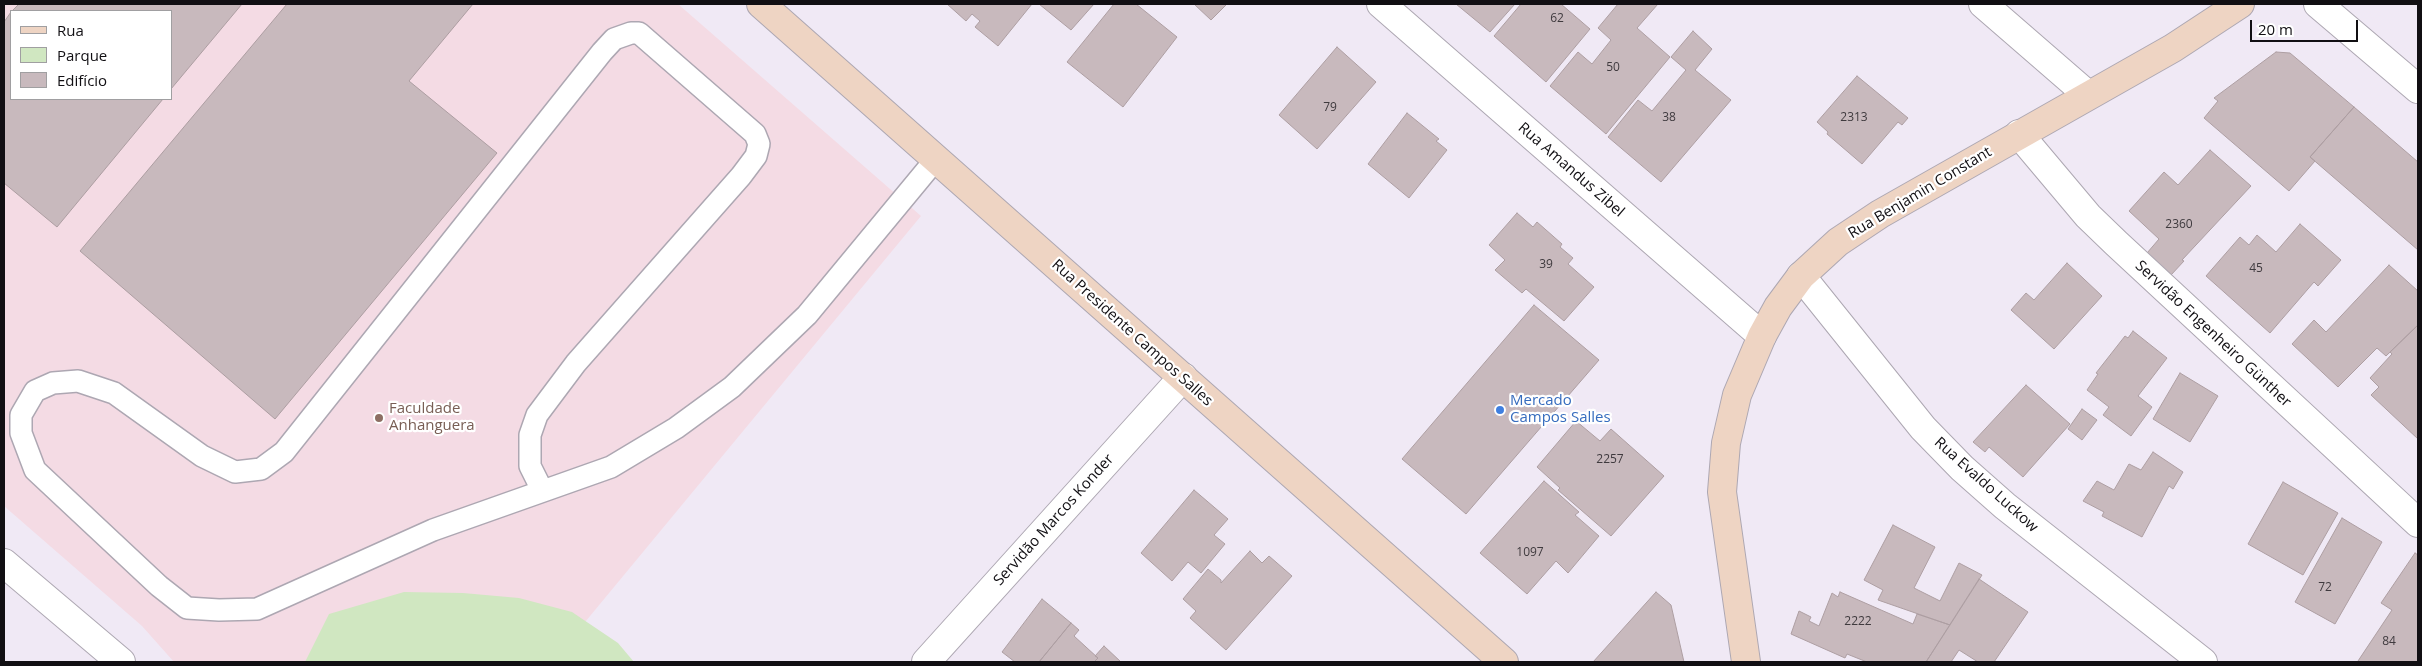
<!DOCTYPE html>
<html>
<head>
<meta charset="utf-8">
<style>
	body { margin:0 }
	#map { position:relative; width:2422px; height:666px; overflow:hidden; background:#f0e9f5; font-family:"Open Sans",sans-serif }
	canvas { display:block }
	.frame { position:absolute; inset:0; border:5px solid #110f13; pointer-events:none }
	.legend { position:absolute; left:10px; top:10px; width:162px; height:90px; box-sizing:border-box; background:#fff; border:1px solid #a09fa1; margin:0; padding:6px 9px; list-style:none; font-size:15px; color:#110f13 }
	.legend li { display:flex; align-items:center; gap:10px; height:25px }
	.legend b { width:25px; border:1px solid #a09fa1 }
	.scale { position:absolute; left:2250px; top:20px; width:108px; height:22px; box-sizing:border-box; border:2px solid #110f13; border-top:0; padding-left:6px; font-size:15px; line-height:18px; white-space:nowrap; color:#110f13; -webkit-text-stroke:4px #fff; paint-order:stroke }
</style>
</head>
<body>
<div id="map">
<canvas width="2422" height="666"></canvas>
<div class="frame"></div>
<ul class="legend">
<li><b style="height:6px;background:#eed4c3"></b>Rua</li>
<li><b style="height:14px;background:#d0e7c1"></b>Parque</li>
<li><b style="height:14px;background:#c8b9bd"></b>Edifício</li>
</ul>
<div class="scale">20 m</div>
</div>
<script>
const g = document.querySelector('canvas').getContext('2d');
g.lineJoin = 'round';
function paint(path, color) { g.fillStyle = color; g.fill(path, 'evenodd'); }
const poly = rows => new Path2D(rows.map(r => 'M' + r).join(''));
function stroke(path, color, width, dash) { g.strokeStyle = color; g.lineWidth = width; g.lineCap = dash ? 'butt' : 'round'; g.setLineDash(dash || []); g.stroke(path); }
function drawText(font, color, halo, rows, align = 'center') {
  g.font = font + ' "Open Sans",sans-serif'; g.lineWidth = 4.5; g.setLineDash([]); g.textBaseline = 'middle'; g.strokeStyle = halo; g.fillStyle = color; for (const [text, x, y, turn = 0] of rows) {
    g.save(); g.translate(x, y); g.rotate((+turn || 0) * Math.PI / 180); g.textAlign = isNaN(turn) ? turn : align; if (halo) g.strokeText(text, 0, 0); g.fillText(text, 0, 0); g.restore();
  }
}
const education = poly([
	[4,4,678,4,921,216,552,662,174,662,142,626,4,506],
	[11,11,171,11,171,99,11,99]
]);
const green = poly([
	[404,592,463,593,519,598,572,612,618,643,634,662,305,662,329,614]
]);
const building = poly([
	[19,4,242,4,171,89,171,11,12,11,19,4],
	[287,4,473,4,409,81,497,153,275,419,80,251,287,4],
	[947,4,1032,4,998,46,975,27,980,21,972,14,966,21,947,4],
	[1039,4,1094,4,1071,30,1039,4],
	[1114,4,1136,4,1177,37,1123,107,1067,62,1114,4],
	[1194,4,1227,4,1211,20,1194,4],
	[1456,4,1515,4,1490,32,1456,4],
	[1521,4,1561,4,1590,29,1546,82,1494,36,1521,4],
	[1618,4,1658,4,1637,28,1670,57,1606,134,1550,86,1578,52,1592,64,1611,40,1598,28,1618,4],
	[11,12,11,99,163,99,57,227,4,183,4,22,11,12],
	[1693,31,1712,49,1695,70,1731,100,1661,182,1608,137,1638,100,1652,111,1686,70,1671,57,1693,31],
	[1337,47,1376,82,1317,149,1279,115,1337,47],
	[2276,52,2290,53,2354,107,2310,157,2315,161,2289,191,2204,118,2218,101,2214,98,2276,52],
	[1857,76,1908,118,1902,125,1898,122,1862,164,1827,134,1828,132,1817,122,1857,76],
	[2354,107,2418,162,2418,250,2310,157,2354,107],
	[1407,113,1439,139,1436,141,1447,150,1409,198,1368,164,1407,113],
	[2210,150,2251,186,2182,260,2184,261,2171,275,2147,253,2159,239,2129,211,2164,172,2178,185,2210,150],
	[1517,213,1533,227,1537,222,1562,244,1560,247,1573,258,1568,264,1594,287,1564,321,1526,289,1522,293,1495,270,1505,260,1489,245,1517,213],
	[2300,224,2341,260,2318,286,2314,282,2270,333,2206,276,2240,237,2249,245,2257,235,2276,252,2300,224],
	[2067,263,2102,296,2054,349,2011,310,2026,293,2034,300,2067,263],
	[2389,265,2418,291,2418,325,2386,356,2377,348,2338,387,2292,344,2314,320,2326,332,2389,265],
	[1534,305,1599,360,1466,514,1402,459,1534,305],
	[2418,325,2418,439,2371,395,2379,387,2370,378,2392,354,2390,352,2418,325],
	[2133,331,2167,358,2138,396,2152,407,2131,436,2103,415,2109,407,2087,390,2098,374,2096,373,2125,336,2128,338,2133,331],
	[2180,373,2218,396,2190,442,2153,419,2180,373],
	[2026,385,2070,424,2023,477,1989,447,1985,452,1973,442,2026,385],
	[2082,409,2097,420,2082,440,2068,429,2082,409],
	[1576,421,1600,441,1611,429,1664,476,1611,536,1558,490,1560,488,1537,467,1576,421],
	[2153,452,2183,472,2173,489,2169,486,2142,537,2102,516,2104,512,2083,501,2097,481,2114,490,2129,464,2141,470,2153,452],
	[1544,481,1579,512,1575,515,1599,536,1568,573,1556,561,1527,594,1480,553,1544,481],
	[2283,482,2338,513,2303,575,2248,544,2283,482],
	[1194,490,1228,519,1214,535,1225,544,1201,573,1188,562,1172,581,1141,553,1194,490],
	[2342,518,2382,542,2335,624,2295,602,2342,518],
	[1893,525,1935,547,1914,588,1940,601,1959,563,1982,575,1950,625,1878,600,1883,590,1864,580,1893,525],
	[1250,551,1262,563,1269,556,1292,576,1226,650,1190,618,1196,611,1183,599,1208,569,1221,580,1221,583,1250,551],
	[2415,553,2418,555,2418,662,2360,662,2358,661,2392,610,2381,603,2415,553],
	[1979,579,2028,612,1994,662,1978,662,1959,650,1951,662,1926,662,1979,579],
	[1656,592,1671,605,1684,662,1593,662,1656,592],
	[1840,592,1913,624,1917,614,1950,625,1926,662,1867,662,1847,654,1845,658,1791,634,1799,611,1811,617,1809,621,1819,626,1832,593,1838,597,1840,592],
	[1042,599,1071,623,1039,662,1015,662,1002,652,1042,599],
	[1071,623,1079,630,1074,636,1098,658,1094,662,1039,662,1071,623],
	[1104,646,1121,662,1094,662,1098,658,1095,656,1104,646]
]);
const service = poly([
	[542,490,530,466,530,435,537,415,576,363,741,176,756,156,759,144,755,134,747,127,639,33,631,33,614,39,602,52,284,452,261,469,235,472,202,456,114,393,78,381,53,383,35,391,21,415,21,433,35,470,159,586,187,608,219,610,257,609,433,530,611,467,676,428,732,387,807,315,936,159]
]);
const minor = poly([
	[1381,4,1762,336],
	[1983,4,2088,95],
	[2318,4,2418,89],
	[2019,134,2088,216,2116,243,2418,523],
	[1801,276,1923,428,1962,468,2005,506,2203,662],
	[4,563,121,662],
	[926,662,1183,377]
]);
const secondary = poly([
	[761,4,1504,662],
	[1746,662,1722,492,1726,443,1737,395,1762,336,1778,307,1801,276,1838,242,1880,214,2173,48,2240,4]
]);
const markers = [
	[1500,410,5,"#3f7fe0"],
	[379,418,5,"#8d6e63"]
];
const numberNames = [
	["62",1557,19],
	["50",1613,68],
	["79",1330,108],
	["38",1669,118],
	["2313",1854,118],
	["2360",2179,225],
	["39",1546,265],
	["45",2256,269],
	["2257",1610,460],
	["1097",1530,553],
	["72",2325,588],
	["2222",1858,622],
	["84",2389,642]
];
const streetNames = [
	["Rua Amandus Zibel",1571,170,41],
	["Rua Benjamin Constant",1920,193,-31],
	["Rua Presidente Campos Salles",1132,333,42],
	["Servidão Engenheiro Günther",2213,334,43],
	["Rua Evaldo Luckow",1986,485,42],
	["Servidão Marcos Konder",1054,520,-48]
];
const shopNames = [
	["Mercado",1510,401],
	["Campos Salles",1510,418]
];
const educationNames = [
	["Faculdade",389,409],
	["Anhanguera",389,426]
];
paint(education, '#f4dbe4');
paint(green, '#d0e7c1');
paint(building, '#c8b9bd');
stroke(building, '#ad9ea2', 1);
stroke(service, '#ada7b2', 24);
stroke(minor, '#ada7b2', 30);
stroke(secondary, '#ada7b2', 30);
stroke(service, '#fff', 21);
stroke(minor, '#fff', 28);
stroke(secondary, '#eed4c3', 28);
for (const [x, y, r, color] of markers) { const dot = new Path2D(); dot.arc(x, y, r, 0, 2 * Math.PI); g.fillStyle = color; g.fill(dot); stroke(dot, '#fff', 2); }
drawText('12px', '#3f3a3e', null, numberNames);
drawText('15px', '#110f13', '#fff', streetNames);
drawText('15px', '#366cbe', '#fff', shopNames, 'left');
drawText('15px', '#785e54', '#fff', educationNames, 'left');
</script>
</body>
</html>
